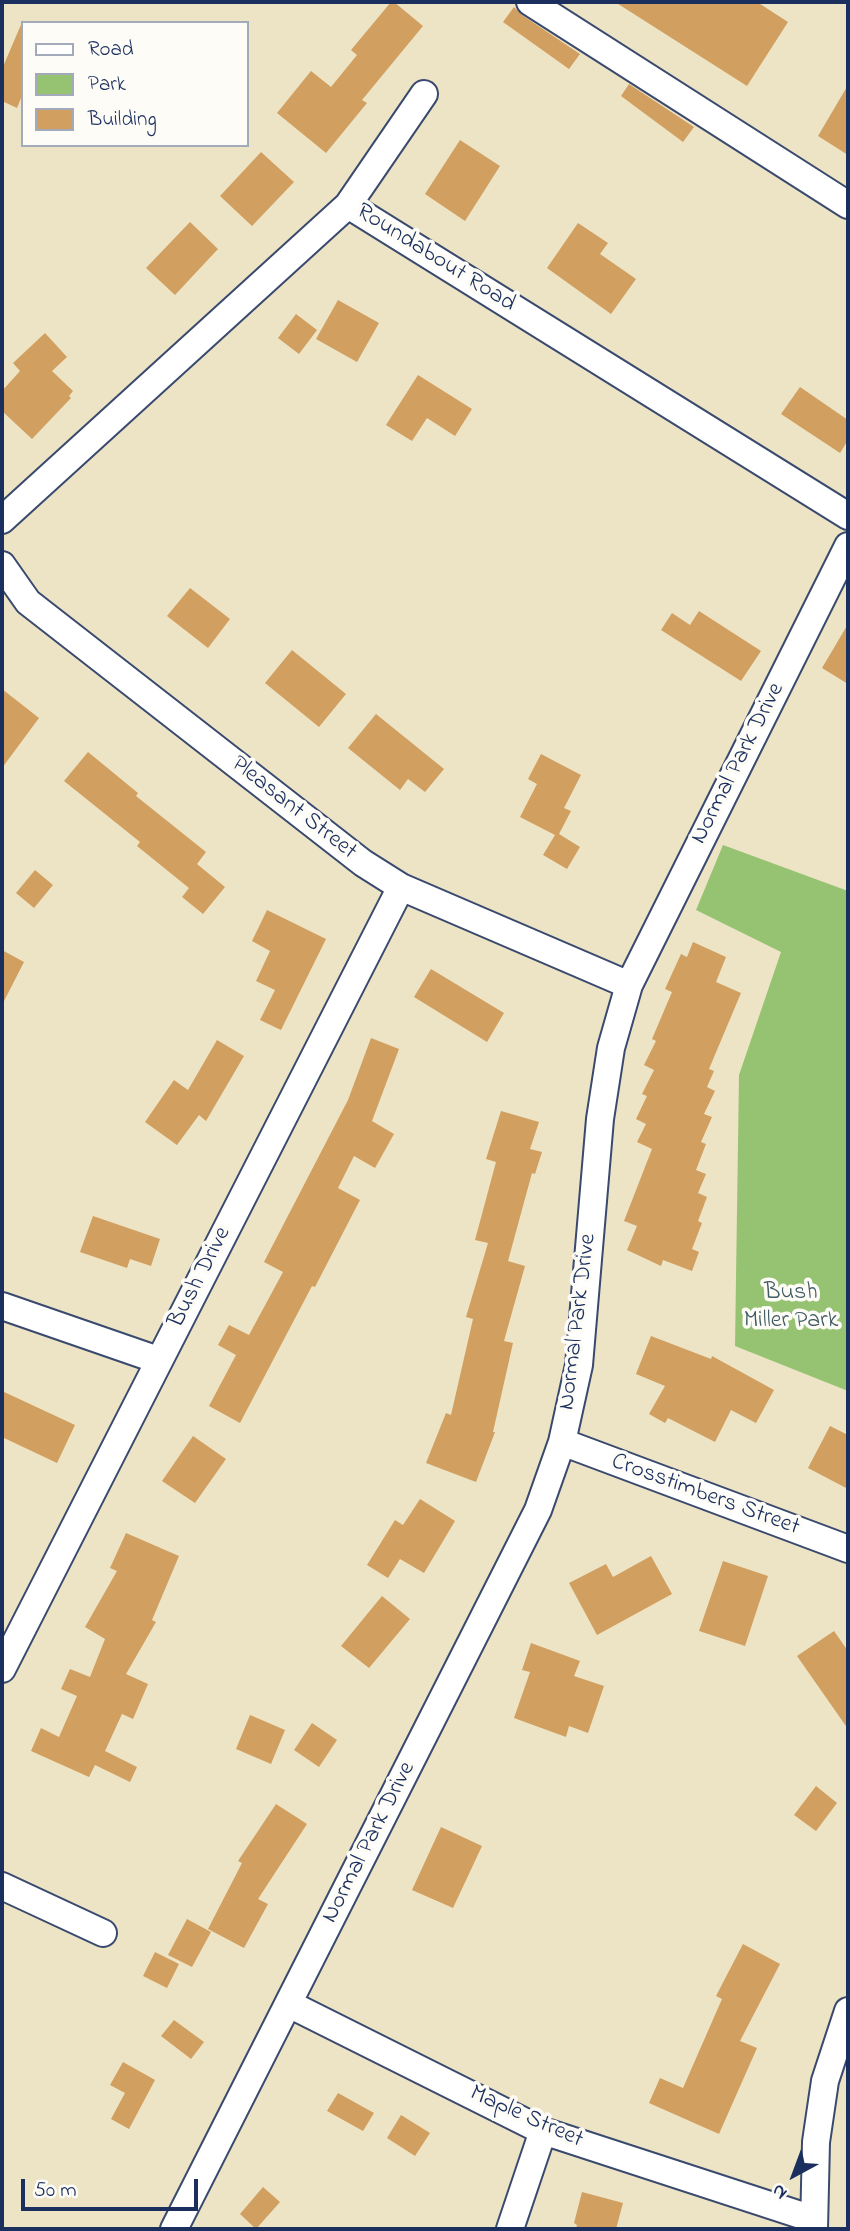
<!DOCTYPE html>
<html>
<head>
<meta charset="utf-8">
<style>
	body { margin:0 }
	#map { position:relative; width:850px; height:2231px; overflow:hidden; background:#ede4c6; font-family:"Indie Flower",sans-serif }
	canvas { display:block }
	.frame { position:absolute; inset:0; border:4px solid #1b2f5e; pointer-events:none }
	.legend { position:absolute; left:21px; top:21px; width:228px; height:126px; box-sizing:border-box; background:#fdfcf7; border:2px solid #a3aaba; margin:0; padding:9px 12px; list-style:none; font-size:21px; color:#1b2f5e }
	.legend li { display:flex; align-items:center; gap:14px; height:35px }
	.legend b { width:35px; border:2px solid #a3aaba }
	.north { position:absolute; left:759px; top:2140px; width:70px; height:70px; -webkit-text-stroke:5px #fdfcf7; paint-order:stroke; rotate:221deg; font-size:19px; font-weight:700; line-height:28px; text-align:center; color:#1b2f5e }
	.north::after { content:''; display:block; margin:auto; width:24px; height:32px; background:#1b2f5e; clip-path:polygon(50% 0,100% 100%,50% 72%,0 100%) }
	.scale { position:absolute; left:21px; top:2179px; width:177px; height:32px; box-sizing:border-box; border:4px solid #1b2f5e; border-top:0; padding-left:9px; font-size:21px; line-height:24px; white-space:nowrap; color:#1b2f5e; -webkit-text-stroke:5px #fdfcf7; paint-order:stroke }
</style>
</head>
<body>
<div id="map">
<canvas width="850" height="2231"></canvas>
<div class="frame"></div>
<ul class="legend">
<li><b style="height:9px;background:#fff"></b>Road</li>
<li><b style="height:19px;background:#96c371"></b>Park</li>
<li><b style="height:19px;background:#d19f5f"></b>Building</li>
</ul>
<div class="north">N</div>
<div class="scale">50 m</div>
</div>
<script>
const g = document.querySelector('canvas').getContext('2d');
g.lineJoin = 'round';
function paint(path, color) { g.fillStyle = color; g.fill(path, 'evenodd'); }
const poly = rows => new Path2D(rows.map(r => 'M' + r).join(''));
function stroke(path, color, width, dash) { g.strokeStyle = color; g.lineWidth = width; g.lineCap = dash ? 'butt' : 'round'; g.setLineDash(dash || []); g.stroke(path); }
function drawText(font, color, halo, rows, align = 'center') {
  g.font = font + ' "Indie Flower",sans-serif'; g.lineWidth = 7; g.setLineDash([]); g.textBaseline = 'middle'; g.strokeStyle = halo; g.fillStyle = color; for (const [text, x, y, turn = 0] of rows) {
    g.save(); g.translate(x, y); g.rotate((+turn || 0) * Math.PI / 180); g.textAlign = isNaN(turn) ? turn : align; if (halo) g.strokeText(text, 0, 0); g.fillText(text, 0, 0); g.restore();
  }
}
const green = poly([
	[723,845,848,891,848,1391,735,1346,739,1075,781,952,696,910]
]);
const building = poly([
	[391,2,394,2,423,26,362,100,367,103,326,153,277,113,311,71,331,87,357,55,351,50],
	[615,2,757,2,788,22,747,86],
	[514,7,522,15,580,54,569,69,503,22],
	[23,20,23,93,17,108,2,101,2,69],
	[629,84,694,127,683,142,621,96],
	[848,85,848,155,818,136],
	[460,140,500,166,465,221,425,194],
	[261,152,294,182,252,226,220,196],
	[190,222,218,249,175,295,146,268],
	[578,223,608,243,600,254,636,279,611,314,547,268],
	[338,300,379,323,357,362,316,339],
	[296,314,317,330,299,354,278,338],
	[45,333,67,357,52,371,73,391,69,396,71,398,32,439,2,411,2,391,20,371,13,363],
	[418,375,472,409,455,436,427,418,412,441,386,425],
	[800,387,848,420,848,440,840,453,781,414],
	[190,588,230,619,208,648,167,616],
	[699,611,761,651,741,681,661,630,672,613,690,625],
	[848,624,848,684,822,668],
	[292,650,346,694,319,727,265,683],
	[2,689,39,718,2,768],
	[376,714,444,769,425,792,408,779,400,790,348,748],
	[88,752,138,793,136,796,206,852,197,864,225,887,203,914,182,897,189,888,137,846,140,842,64,781],
	[541,754,581,775,564,808,571,811,559,834,580,847,567,869,543,855,555,835,520,817,537,784,528,779],
	[35,870,53,885,34,908,16,893],
	[267,910,326,939,281,1030,260,1020,275,990,256,981,270,951,252,941],
	[693,942,726,957,716,982,741,993,709,1069,714,1071,707,1087,715,1091,704,1114,712,1117,701,1142,706,1144,696,1170,706,1174,698,1193,707,1197,698,1221,702,1223,692,1249,699,1252,692,1271,663,1260,661,1266,627,1250,637,1226,624,1221,652,1149,637,1142,646,1124,636,1119,647,1096,642,1094,654,1070,644,1065,656,1041,652,1039,672,992,665,989,681,954,687,957],
	[2,950,24,962,2,1005],
	[431,969,504,1013,487,1042,414,997],
	[371,1038,399,1049,372,1121,394,1134,375,1168,354,1156,338,1188,360,1200,315,1287,312,1286,240,1423,209,1406,236,1355,218,1345,229,1325,249,1335,283,1272,264,1262,348,1100],
	[217,1040,244,1056,206,1121,199,1115,177,1145,145,1122,174,1080,188,1090],
	[501,1111,539,1122,530,1149,542,1152,535,1174,532,1173,508,1261,525,1266,504,1341,513,1343,493,1432,495,1432,476,1482,426,1463,446,1413,451,1415,473,1319,466,1317,488,1243,475,1240,496,1162,486,1159],
	[93,1216,160,1239,151,1266,130,1259,127,1268,80,1252],
	[651,1336,711,1359,712,1356,774,1390,756,1423,731,1410,715,1442,668,1418,665,1423,649,1414,665,1386,636,1374],
	[2,1391,75,1425,57,1463,2,1437],
	[830,1426,848,1435,848,1489,808,1468],
	[193,1436,226,1459,195,1503,162,1481],
	[420,1499,455,1521,424,1573,400,1559,388,1578,367,1565,395,1520,403,1525],
	[126,1533,179,1556,152,1620,156,1622,126,1674,148,1684,133,1719,122,1714,105,1751,137,1767,130,1782,95,1765,89,1777,31,1751,41,1728,59,1737,77,1696,61,1689,70,1669,90,1677,105,1639,85,1627,117,1571,110,1568],
	[651,1556,672,1594,597,1635,569,1583,606,1564,613,1577],
	[723,1561,768,1576,745,1646,699,1631],
	[382,1596,410,1619,369,1668,341,1646],
	[834,1631,848,1651,848,1729,797,1656],
	[531,1643,580,1661,574,1676,604,1686,588,1733,569,1726,566,1737,514,1718,530,1672,522,1670],
	[250,1715,285,1730,271,1764,236,1749],
	[312,1723,337,1740,319,1767,294,1750],
	[816,1786,837,1803,816,1831,794,1815],
	[276,1804,307,1824,258,1899,268,1904,244,1948,208,1929,242,1863,238,1861],
	[441,1827,482,1846,453,1908,412,1890],
	[187,1919,211,1932,192,1967,168,1955],
	[743,1944,780,1964,740,2041,757,2048,719,2134,649,2103,660,2078,683,2088,722,1999,716,1996],
	[155,1952,179,1964,167,1988,143,1976],
	[174,2020,204,2042,191,2059,161,2036],
	[123,2062,155,2080,129,2129,111,2119,125,2093,110,2085],
	[338,2093,374,2113,363,2131,327,2111],
	[401,2115,430,2133,415,2156,387,2138],
	[263,2187,280,2202,256,2229,240,2214],
	[582,2192,623,2203,616,2229,576,2229,577,2225,574,2223]
]);
const minor = poly([
	[530,2,848,205],
	[348,205,424,94],
	[2,520,348,205,848,516],
	[2,565,28,602,363,863,401,887,629,985],
	[2,1306,158,1360],
	[562,1442,848,1549],
	[2,1669,401,887],
	[2,1886,103,1933],
	[289,2004,543,2131,813,2219],
	[174,2229,538,1510,562,1442,579,1365,600,1119,611,1048,629,985,848,546],
	[510,2229,543,2131],
	[814,2229,816,2142,825,2081,848,2011]
]);
const streetNames = [
	["Roundabout Road",435,259,32],
	["Normal Park Drive",739,764,-63],
	["Pleasant Street",293,809,38],
	["Bush Drive",201,1278,-63],
	["Normal Park Drive",579,1322,-83],
	["Crosstimbers Street",705,1496,20],
	["Normal Park Drive",370,1843,-63],
	["Maple Street",526,2118,24]
];
const parkNames = [
	["Bush",791,1294],
	["Miller Park",791,1322]
];
paint(green, '#96c371');
paint(building, '#d19f5f');
stroke(minor, '#3a4a6e', 30);
stroke(minor, '#fff', 26);
drawText('24px', '#1b2f5e', '#fdfcf7', streetNames);
drawText('24px', '#405b64', '#fdfcf7', parkNames);
</script>
</body>
</html>
